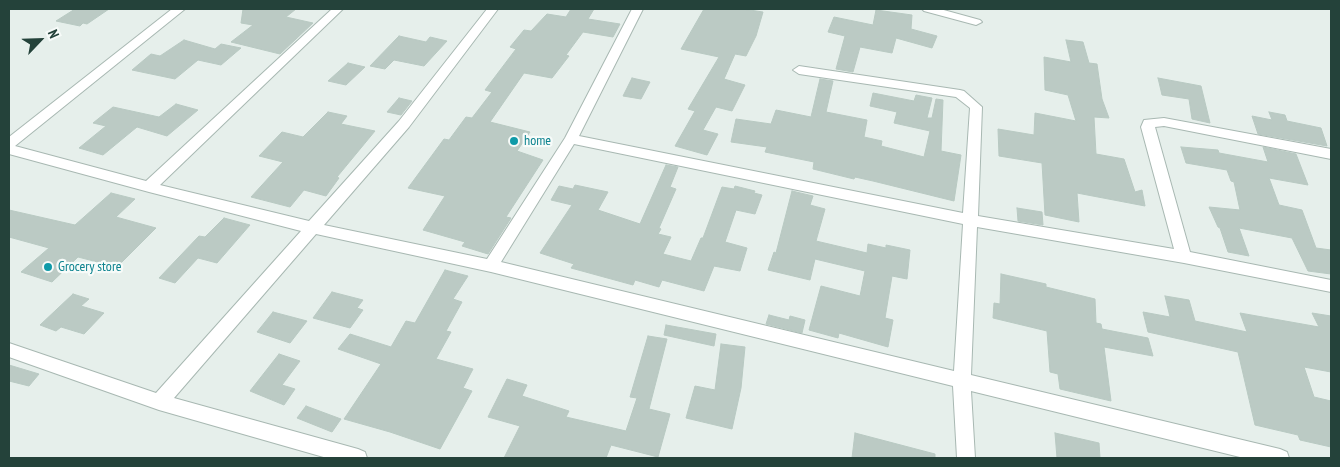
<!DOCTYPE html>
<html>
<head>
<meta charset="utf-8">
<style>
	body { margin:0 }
	#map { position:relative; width:1340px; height:467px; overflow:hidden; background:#e6efeb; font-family:"PT Sans Narrow",sans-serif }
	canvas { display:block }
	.frame { position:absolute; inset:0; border:10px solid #24423a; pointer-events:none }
	.north { position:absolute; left:15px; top:15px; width:50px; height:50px; -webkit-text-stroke:4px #f7fbf9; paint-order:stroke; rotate:66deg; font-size:14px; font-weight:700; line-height:20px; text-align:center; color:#24423a }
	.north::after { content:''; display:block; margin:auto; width:18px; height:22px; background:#24423a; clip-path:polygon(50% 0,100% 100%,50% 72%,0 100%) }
</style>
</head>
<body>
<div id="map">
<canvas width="1340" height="467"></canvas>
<div class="frame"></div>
<div class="north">N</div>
</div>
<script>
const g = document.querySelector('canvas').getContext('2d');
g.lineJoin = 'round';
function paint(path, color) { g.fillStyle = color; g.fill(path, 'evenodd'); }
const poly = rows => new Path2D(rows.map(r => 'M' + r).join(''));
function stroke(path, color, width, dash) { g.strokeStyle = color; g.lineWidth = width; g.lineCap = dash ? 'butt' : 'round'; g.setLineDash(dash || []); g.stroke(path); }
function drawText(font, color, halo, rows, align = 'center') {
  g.font = font + ' "PT Sans Narrow",sans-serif'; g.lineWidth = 4.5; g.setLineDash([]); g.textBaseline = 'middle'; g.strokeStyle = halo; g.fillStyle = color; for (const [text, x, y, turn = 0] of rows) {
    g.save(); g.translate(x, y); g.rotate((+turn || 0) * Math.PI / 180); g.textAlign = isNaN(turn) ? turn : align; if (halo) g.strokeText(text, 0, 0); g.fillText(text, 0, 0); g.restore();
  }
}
const building = poly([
	[75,9,109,9,87,24,83,23,80,26,56,21,75,9],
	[243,9,296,9,286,17,313,23,280,54,231,42,253,25,241,23,243,9],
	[571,9,594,9,588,19,620,24,613,37,583,32,566,55,569,56,552,78,524,73,490,122,530,132,517,151,543,160,506,217,511,218,488,254,462,246,465,242,423,230,445,196,408,188,444,139,449,140,466,117,472,118,492,92,485,90,516,49,510,47,524,30,531,31,547,14,566,17,571,9],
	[704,9,743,9,763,12,756,36,746,56,735,54,724,79,745,85,732,111,716,107,703,130,718,134,707,155,675,146,695,111,688,109,719,57,681,49,704,9],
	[876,10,912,15,911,29,937,36,932,48,896,38,892,53,860,47,853,72,836,69,845,36,828,32,834,17,873,25,876,10],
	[399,36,426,42,430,37,447,41,424,66,394,60,385,69,370,66,399,36],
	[184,40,215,49,221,44,241,48,221,65,198,60,175,79,132,70,151,54,160,56,184,40],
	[1066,40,1083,42,1089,63,1097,64,1102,99,1109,118,1094,117,1096,154,1124,159,1135,192,1142,190,1145,206,1077,193,1079,222,1045,215,1042,163,999,156,998,129,1034,135,1035,113,1076,121,1068,95,1045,90,1044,57,1071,62,1066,40],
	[348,63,365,67,346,85,328,81,348,63],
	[632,78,650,82,641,99,623,96,632,78],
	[1158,78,1201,86,1210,123,1192,119,1189,99,1162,95,1158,78],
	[820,79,833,81,826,112,867,120,864,137,882,141,881,146,924,157,930,131,894,123,897,112,870,106,873,93,914,101,916,95,932,98,927,118,932,118,936,99,943,100,941,151,961,155,954,201,873,181,855,177,854,179,813,169,814,162,765,152,767,147,731,142,736,119,771,124,776,110,811,117,820,79],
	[399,98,412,101,401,115,387,112,399,98],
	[176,104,198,110,167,136,137,127,103,155,79,148,106,126,93,123,113,107,159,117,176,104],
	[328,112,347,116,341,124,375,131,337,177,339,178,326,196,304,190,290,207,251,197,283,162,259,156,282,132,303,137,328,112],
	[1269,112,1285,115,1287,121,1321,128,1327,146,1258,134,1252,116,1272,120,1269,112],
	[1181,147,1218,150,1219,153,1268,162,1263,147,1296,154,1308,185,1269,178,1279,205,1302,210,1316,248,1331,250,1331,274,1308,271,1292,238,1239,228,1249,256,1228,252,1220,228,1218,227,1209,207,1240,210,1234,182,1231,181,1227,170,1186,163,1181,147],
	[666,165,678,167,670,187,676,189,659,228,661,229,658,234,671,237,663,254,691,261,701,238,703,238,722,187,734,189,735,186,755,191,754,193,762,195,755,214,736,210,725,242,747,248,740,271,714,266,704,291,662,280,659,287,635,280,633,285,571,268,574,264,540,253,572,205,551,200,559,186,573,189,575,185,608,192,598,210,640,224,666,165],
	[792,191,813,196,810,205,825,209,816,241,867,253,868,244,886,248,886,245,910,250,907,279,892,276,885,318,893,320,888,347,839,333,838,338,809,330,821,286,860,296,865,271,815,259,810,280,768,270,774,252,776,253,792,191],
	[111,193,135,199,116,217,156,228,117,267,78,257,52,282,21,272,49,248,9,237,9,210,75,225,111,193],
	[1017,208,1042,212,1043,225,1018,221,1017,208],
	[224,218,250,225,217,263,198,258,175,283,159,278,199,236,205,237,224,218],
	[445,270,468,276,453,299,462,302,446,331,451,332,436,359,473,369,463,388,472,391,440,449,390,432,344,419,381,364,338,349,350,334,391,347,406,321,415,323,445,270],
	[1001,274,1046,284,1046,287,1095,299,1096,323,1101,324,1102,329,1148,338,1153,356,1104,347,1111,401,1060,389,1058,374,1050,372,1047,331,993,318,994,303,1000,304,1001,274],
	[332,292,363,300,357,308,363,310,350,328,313,318,332,292],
	[73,294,89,299,81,306,104,313,84,334,61,327,56,331,40,325,73,294],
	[1165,296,1189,300,1195,321,1247,332,1240,313,1319,327,1312,313,1331,316,1331,372,1304,367,1314,397,1331,401,1331,447,1300,440,1298,435,1255,425,1238,352,1148,332,1143,312,1170,317,1165,296],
	[273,312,307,321,290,343,257,332,273,312],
	[769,315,789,320,790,316,805,320,802,333,766,324,769,315],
	[666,325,716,334,714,346,664,335,666,325],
	[648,336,667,339,649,409,670,414,658,457,611,445,606,458,504,458,520,426,488,417,507,379,527,385,522,396,569,411,566,417,626,431,637,398,630,397,648,336],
	[721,344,745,347,741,388,732,429,686,418,695,386,715,390,721,344],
	[279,354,300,361,282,385,295,389,284,405,250,391,279,354],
	[9,365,39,374,29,386,9,381,9,365],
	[306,406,341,419,332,432,297,418,306,406],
	[855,433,935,454,935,458,852,458,855,433],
	[1055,433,1099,443,1100,458,1057,458,1055,433]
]);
const minor = poly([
	[172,9,185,9,15,146,146,181,332,9,343,9,160,185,309,221,399,121,487,9,498,9,409,127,324,225,487,259,565,138,632,9,643,9,579,136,963,213,970,108,956,97,799,74,793,70,799,66,960,90,964,91,982,107,978,216,1174,249,1141,127,1144,120,1164,118,1331,149,1331,159,1164,126,1155,127,1190,252,1331,280,1331,292,1184,263,977,227,971,375,1280,449,1287,452,1289,458,1244,458,971,391,975,458,957,458,953,386,491,272,316,234,174,398,358,449,365,452,367,458,327,458,159,410,9,357,9,343,156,393,301,231,149,192,9,154,9,137,172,9],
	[574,144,963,224,954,371,501,262,574,144],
	[922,9,940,9,980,20,982,22,976,25,924,11,922,9]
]);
const markers = [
	[514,141,5,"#0f9aa8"],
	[48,267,5,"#0f9aa8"]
];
const cultureNames = [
	["home",524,141],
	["Grocery store",58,267]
];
paint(building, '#bbcac4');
stroke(building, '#b8c9c2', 1);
stroke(minor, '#a8b8b2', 2);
paint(minor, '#fff');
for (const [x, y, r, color] of markers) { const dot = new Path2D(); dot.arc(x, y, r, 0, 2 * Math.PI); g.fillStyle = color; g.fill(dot); stroke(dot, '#f7fbf9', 2); }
drawText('14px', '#0d838f', '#f7fbf9', cultureNames, 'left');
</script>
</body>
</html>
